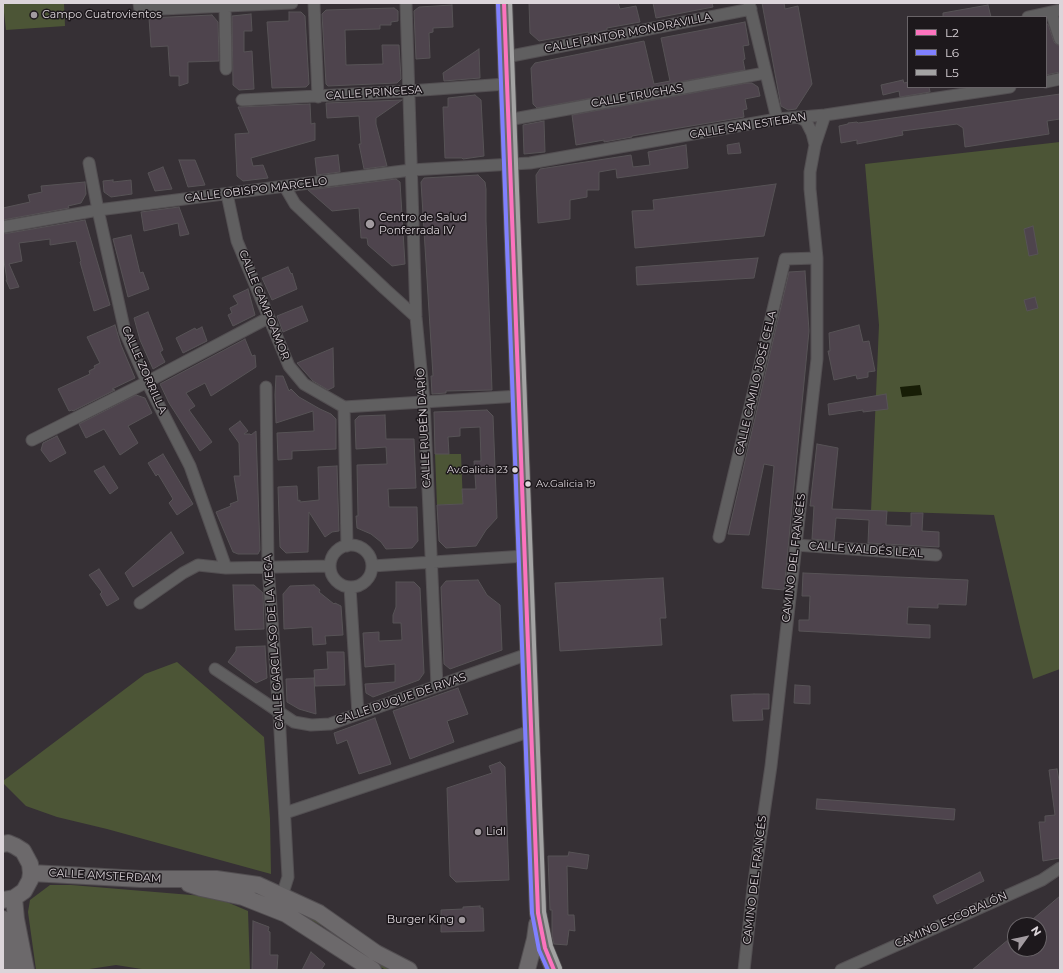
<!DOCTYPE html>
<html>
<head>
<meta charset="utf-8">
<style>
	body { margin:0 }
	#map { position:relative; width:1063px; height:973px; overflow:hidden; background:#363035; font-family:Montserrat,sans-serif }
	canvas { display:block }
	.frame { position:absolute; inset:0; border:4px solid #dcd5da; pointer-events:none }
	.legend { position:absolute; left:907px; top:16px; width:140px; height:72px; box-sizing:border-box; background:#1d181c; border:1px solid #696468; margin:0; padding:5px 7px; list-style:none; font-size:12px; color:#dcd5da }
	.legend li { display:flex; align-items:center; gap:8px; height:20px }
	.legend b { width:20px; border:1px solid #696468 }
	.north { position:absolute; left:1007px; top:917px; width:40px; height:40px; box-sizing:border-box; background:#1d181c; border:1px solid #696468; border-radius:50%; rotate:57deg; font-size:11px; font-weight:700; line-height:16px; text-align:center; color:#dcd5da }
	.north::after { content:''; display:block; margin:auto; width:14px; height:18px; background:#a29ba0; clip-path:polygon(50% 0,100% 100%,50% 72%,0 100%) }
</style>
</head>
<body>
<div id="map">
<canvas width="1063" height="973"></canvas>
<div class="frame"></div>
<ul class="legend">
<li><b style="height:5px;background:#fc73be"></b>L2</li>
<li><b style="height:5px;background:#8080ff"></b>L6</li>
<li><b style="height:5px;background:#a3a3a3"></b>L5</li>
</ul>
<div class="north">N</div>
</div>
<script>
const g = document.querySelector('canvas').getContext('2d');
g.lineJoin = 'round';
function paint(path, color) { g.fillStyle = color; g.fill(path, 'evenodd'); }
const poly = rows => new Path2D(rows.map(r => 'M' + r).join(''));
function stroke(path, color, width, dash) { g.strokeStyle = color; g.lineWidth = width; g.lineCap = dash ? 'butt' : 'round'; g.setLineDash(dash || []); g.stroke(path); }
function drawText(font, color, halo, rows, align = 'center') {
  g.font = font + ' Montserrat,sans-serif'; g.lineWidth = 3; g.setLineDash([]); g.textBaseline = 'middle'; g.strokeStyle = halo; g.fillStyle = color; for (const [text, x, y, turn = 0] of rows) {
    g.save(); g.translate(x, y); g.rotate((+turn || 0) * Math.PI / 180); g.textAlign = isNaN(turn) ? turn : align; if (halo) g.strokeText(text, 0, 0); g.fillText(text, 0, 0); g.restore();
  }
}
const green = poly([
	[3,3,64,3,65,26,6,30],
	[1060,142,1060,669,1033,679,1021,631,994,515,871,511,879,325,865,164],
	[435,454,461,454,463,504,437,505],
	[177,662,264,737,270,819,271,874,107,829,57,817,26,806,3,783,3,781,145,674],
	[50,885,71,885,215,897,248,911,250,970,148,970,116,965,83,970,36,970,28,912,30,900],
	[293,905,395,970,386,970,373,963,326,928,291,909]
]);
const water = poly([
	[920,385,922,395,902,397,900,387]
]);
const building = poly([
	[529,3,618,3,620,9,636,6,640,22,607,28,607,30,589,34,588,32,539,41,530,33,529,3],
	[653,3,712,3,713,7,656,18,653,3],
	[762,3,784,3,785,9,798,6,812,84,796,109,788,110,781,106,762,3],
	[452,5,453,27,433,28,433,32,429,33,430,58,416,59,414,11,419,7,452,5],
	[988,5,991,17,943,17,943,13,988,5],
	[394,8,398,11,398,21,391,22,391,25,380,25,380,29,345,30,346,65,383,64,382,45,399,45,401,79,397,83,328,86,326,84,322,14,326,10,394,8],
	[289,12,301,12,305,16,309,84,306,87,272,88,267,22,289,21,289,12],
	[251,14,252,31,244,31,244,52,252,51,254,89,239,90,233,85,232,16,251,14],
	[212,15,218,22,219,61,188,62,188,83,179,86,179,76,170,76,168,46,151,47,149,18,212,15],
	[745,22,749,45,743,46,745,59,743,60,745,70,537,108,533,104,531,68,535,63,644,41,654,84,670,81,661,38,745,22],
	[1046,24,1048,24,1054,42,1056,44,1060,46,1060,72,1046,75,1046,24],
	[479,49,480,78,444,81,443,73,479,49],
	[903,80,904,83,908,82,908,87,929,87,930,92,900,97,899,91,883,95,881,85,903,80],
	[747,83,752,83,758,87,760,96,745,99,747,109,743,110,744,117,632,136,632,137,604,142,604,140,576,145,572,115,747,83],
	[1060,94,1060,119,1047,121,1049,134,965,147,963,128,957,124,902,131,903,135,857,144,857,140,841,143,839,126,848,124,848,123,857,122,858,123,1060,94],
	[475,95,481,100,484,156,463,159,462,158,445,158,443,107,448,107,448,98,475,95],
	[402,100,376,118,376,124,387,166,364,169,359,144,361,144,359,116,327,118,326,103,402,100],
	[310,104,311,124,315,123,315,140,251,158,253,166,263,165,268,178,243,181,237,176,235,134,249,133,238,107,310,104],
	[544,121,545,152,524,154,523,125,544,121],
	[739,143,741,153,728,154,727,145,739,143],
	[686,145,688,168,617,178,616,169,599,172,599,190,587,190,587,197,570,200,570,219,538,223,536,175,540,169,631,155,633,167,650,165,648,152,686,145],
	[338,155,340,172,317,175,315,158,338,155],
	[179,160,195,160,205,185,188,187,179,160],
	[163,167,172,189,155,191,148,173,163,167],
	[478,175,485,182,486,189,486,221,492,390,446,391,446,393,432,394,431,376,433,376,421,182,424,178,478,175],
	[396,179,400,182,405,264,392,266,368,245,367,238,361,238,359,208,332,211,308,190,396,179],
	[113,180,113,182,131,180,132,194,111,197,104,192,103,181,113,180],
	[85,182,86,194,81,203,68,206,69,208,3,220,3,208,30,202,28,195,42,192,41,186,85,182],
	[776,184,764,236,635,248,632,211,654,210,653,200,776,184],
	[179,207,189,234,180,236,178,223,144,231,141,212,179,207],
	[85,220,110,305,94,311,80,262,81,261,76,241,50,245,50,239,19,243,22,261,9,264,19,287,10,289,6,280,7,280,3,255,3,234,85,220],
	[1033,226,1038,254,1029,256,1024,229,1033,226],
	[131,235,140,273,143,272,149,289,128,297,113,239,131,235],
	[758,258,754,278,637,285,636,267,758,258],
	[288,267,291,274,292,273,297,289,272,300,262,278,288,267],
	[805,271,809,331,784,590,762,588,774,466,764,464,749,535,728,534,789,272,805,271],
	[248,289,255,315,233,326,228,315,232,313,230,308,238,304,233,296,248,289],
	[1035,297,1038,308,1027,311,1024,300,1035,297],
	[302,306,308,321,283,332,277,316,302,306],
	[148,312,163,350,160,352,165,362,153,369,140,340,134,318,148,312],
	[115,325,121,345,135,378,112,389,115,390,73,411,72,410,69,411,58,389,90,374,89,371,95,368,94,366,100,363,87,337,115,325],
	[859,325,863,342,869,341,875,371,868,372,868,377,857,379,856,375,834,380,828,351,830,351,829,333,859,325],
	[202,327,207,341,183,353,176,338,195,328,196,330,202,327],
	[245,339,252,356,255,355,256,367,211,396,205,383,186,393,195,406,189,410,212,442,200,451,169,403,160,384,245,339],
	[333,348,334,387,328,390,313,381,297,363,333,348],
	[276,376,283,376,289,391,291,389,299,397,320,409,331,414,336,419,336,449,292,451,292,459,278,460,277,433,314,431,313,411,276,423,275,395,276,376],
	[886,394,888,409,863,412,863,410,829,415,828,404,886,394],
	[136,395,145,398,152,413,128,426,138,443,120,455,104,429,86,438,79,424,136,395],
	[487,410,493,416,497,518,486,530,476,546,446,548,439,541,437,505,463,504,462,489,476,489,474,461,481,461,480,427,460,428,460,436,448,437,449,454,435,454,434,412,487,410],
	[385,415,386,439,414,439,416,488,388,489,389,507,417,507,418,541,412,548,386,549,381,542,371,534,357,528,356,516,358,516,357,465,387,464,386,447,356,449,355,420,359,416,385,415],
	[240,421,248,431,244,434,250,434,251,435,256,431,260,550,258,554,238,554,233,552,216,512,231,506,230,504,238,501,234,476,240,476,239,443,229,429,240,421],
	[57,436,66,453,50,462,41,450,43,443,57,436],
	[817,444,838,448,832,509,887,511,886,525,906,526,911,526,911,513,923,513,922,531,939,532,939,547,868,543,869,520,836,518,834,541,812,539,814,506,810,506,817,444],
	[163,454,193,504,177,515,169,503,173,499,158,474,156,476,148,463,163,454],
	[104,466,118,488,110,494,94,471,104,466],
	[337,466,339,531,332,532,325,537,309,512,308,552,286,553,280,547,278,487,297,486,298,501,300,500,300,502,319,500,318,467,337,466],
	[171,532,184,553,133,587,125,573,171,532],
	[99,569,119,599,107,606,100,594,102,592,89,575,99,569],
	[803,573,968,580,966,605,938,604,938,608,908,607,907,624,930,625,930,638,799,631,799,620,809,620,810,596,802,596,803,573],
	[663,578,666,618,660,618,662,645,560,651,555,583,663,578],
	[478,580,487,595,500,605,502,650,450,669,444,664,441,587,446,581,478,580],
	[396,582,414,582,420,588,424,673,419,680,373,697,366,693,365,684,395,682,395,664,365,667,363,633,379,632,379,641,402,640,401,623,393,623,393,615,396,607,396,582],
	[233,585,254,585,263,593,264,629,235,630,233,585],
	[314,585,320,590,319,592,334,604,335,603,341,606,343,635,325,636,326,644,313,645,312,627,284,629,283,594,290,586,314,585],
	[265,646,267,678,256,683,228,662,236,651,236,647,265,646],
	[327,652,344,652,345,685,315,686,314,670,328,669,327,652],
	[314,678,316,714,299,709,287,702,286,679,314,678],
	[795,685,810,686,810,704,794,703,795,685],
	[458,688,468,714,447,721,454,742,410,759,393,711,458,688],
	[754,694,769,694,769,709,762,709,763,720,733,721,731,695,754,694],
	[375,718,391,764,359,774,347,740,337,744,334,733,375,718],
	[500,762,505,767,509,880,456,882,450,876,447,788,492,773,489,766,500,762],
	[1057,769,1059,780,1060,780,1060,858,1043,861,1039,822,1045,822,1045,816,1055,815,1049,770,1057,769],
	[817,799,955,809,954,820,816,809,817,799],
	[569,852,589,855,587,869,567,866,568,915,574,915,575,931,569,930,567,945,554,944,552,936,552,910,550,910,548,856,568,856,569,852],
	[980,872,984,881,937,904,933,896,980,872],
	[1060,896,1060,970,972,970,1015,934,1015,949,1039,949,1039,925,1026,925,1060,896],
	[480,906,480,908,483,908,484,931,441,932,441,910,463,909,463,907,480,906],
	[253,921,269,927,268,931,270,932,270,955,278,955,277,970,252,970,253,921],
	[311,952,325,964,321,970,302,970,311,952]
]);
const street = poly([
	[139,3,140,10,292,3],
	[225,3,226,69],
	[314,3,318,97],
	[406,3,416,317,424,401,437,686],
	[749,3,777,119],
	[1051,12,1060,39],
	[1028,17,1060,10],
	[506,57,751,9],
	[1046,82,1060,79],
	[242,100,409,91,506,84],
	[798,117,806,121,812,133,815,145],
	[508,120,765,73],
	[89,163,98,210,125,332,147,382,190,466,226,568],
	[285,187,295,204,385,289,416,317],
	[227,194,237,241,289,366,304,384,344,407,519,396],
	[3,227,98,210,411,170,530,163,777,119,825,115,1010,87],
	[266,387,268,567,279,713,288,877,282,896],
	[344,407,347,546],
	[32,440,147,382,268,318],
	[719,537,785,259,817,258],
	[796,545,936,555],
	'330 566a21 21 0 1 1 42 0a21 21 0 1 1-42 0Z',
	[372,566,525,556],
	[350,587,358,714],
	[140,603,183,573,198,565,226,568,330,566],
	[215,669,294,722,311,725,330,724,528,654],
	[285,813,531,731],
	[744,970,753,888,771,766,817,359,817,258,810,189,810,172,815,145,825,115],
	[841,970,1042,880,1060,868]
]);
const secondary = poly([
	[504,3,538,913,545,948,554,970],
	[3,844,8,843,15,846,23,851,30,864,31,873,30,880,24,891,14,898,3,900],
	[31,873,141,879,216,879,258,885,319,913,376,953,409,970],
	[189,884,201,888,243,897,286,914,373,970],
	[14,898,16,919,26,970],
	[3,919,12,970],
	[527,970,535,939,537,924]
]);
const bus1 = poly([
	[504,3,538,913,545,948,554,970]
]);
const bus2 = poly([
	[498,3,532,913,539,950,548,970]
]);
const bus3 = poly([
	[510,3,544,912,551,946,560,968]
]);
const markers = [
	[34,15,4,"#a29ba0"],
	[370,224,5,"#a29ba0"],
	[515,470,3.5,"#dcd5da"],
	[528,484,3.5,"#dcd5da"],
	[478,832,4,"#a29ba0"],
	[462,920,4,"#a29ba0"]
];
const busNames = [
	["Av.Galicia 23",508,470],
	["Av.Galicia 19",536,484,"left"]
];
const poiNames = [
	["Campo Cuatrovientos",42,15],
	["Centro de Salud",379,218],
	["Ponferrada IV",379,231],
	["Lidl",486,832],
	["Burger King",454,920,"right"]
];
const streetNames = [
	["CALLE PINTOR MONDRAVILLA",628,33,-11],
	["CALLE PRINCESA",374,93,-4],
	["CALLE TRUCHAS",637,96,-10],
	["CALLE SAN ESTEBAN",748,126,-9],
	["CALLE OBISPO MARCELO",256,190,-7],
	["CALLE CAMPOAMOR",264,305,68],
	["CALLE ZORRILLA",144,370,66],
	["CALLE CAMILO JOSÉ CELA",756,383,-77],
	["CALLE RUBÉN DARÍO",424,428,-93],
	["CALLE VALDÉS LEAL",866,550,4],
	["CAMINO DEL FRANCÉS",794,558,-83],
	["CALLE GARCILASO DE LA VEGA",274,642,-94],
	["CALLE DUQUE DE RIVAS",401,699,-19],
	["CALLE AMSTERDAM",105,876,3],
	["CAMINO DEL FRANCÉS",755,880,-83],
	["CAMINO ESCOBALÓN",951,920,-24]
];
paint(green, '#4c5536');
paint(water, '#171d06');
paint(building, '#4e444d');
stroke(building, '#575356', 1);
stroke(street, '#534f52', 13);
stroke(secondary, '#534f52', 18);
stroke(street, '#605f60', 11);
stroke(secondary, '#6c696b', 16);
stroke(bus1, '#fc73be', 4);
stroke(bus2, '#8080ff', 4);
stroke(bus3, '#a3a3a3', 4);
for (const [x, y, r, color] of markers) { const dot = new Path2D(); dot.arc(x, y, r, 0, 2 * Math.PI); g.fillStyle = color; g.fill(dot); stroke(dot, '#1d181c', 1.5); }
drawText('10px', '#dcd5da', '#1d181c', busNames, 'right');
drawText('11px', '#dcd5da', '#1d181c', poiNames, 'left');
drawText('11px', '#dcd5da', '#1d181c', streetNames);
</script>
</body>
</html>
